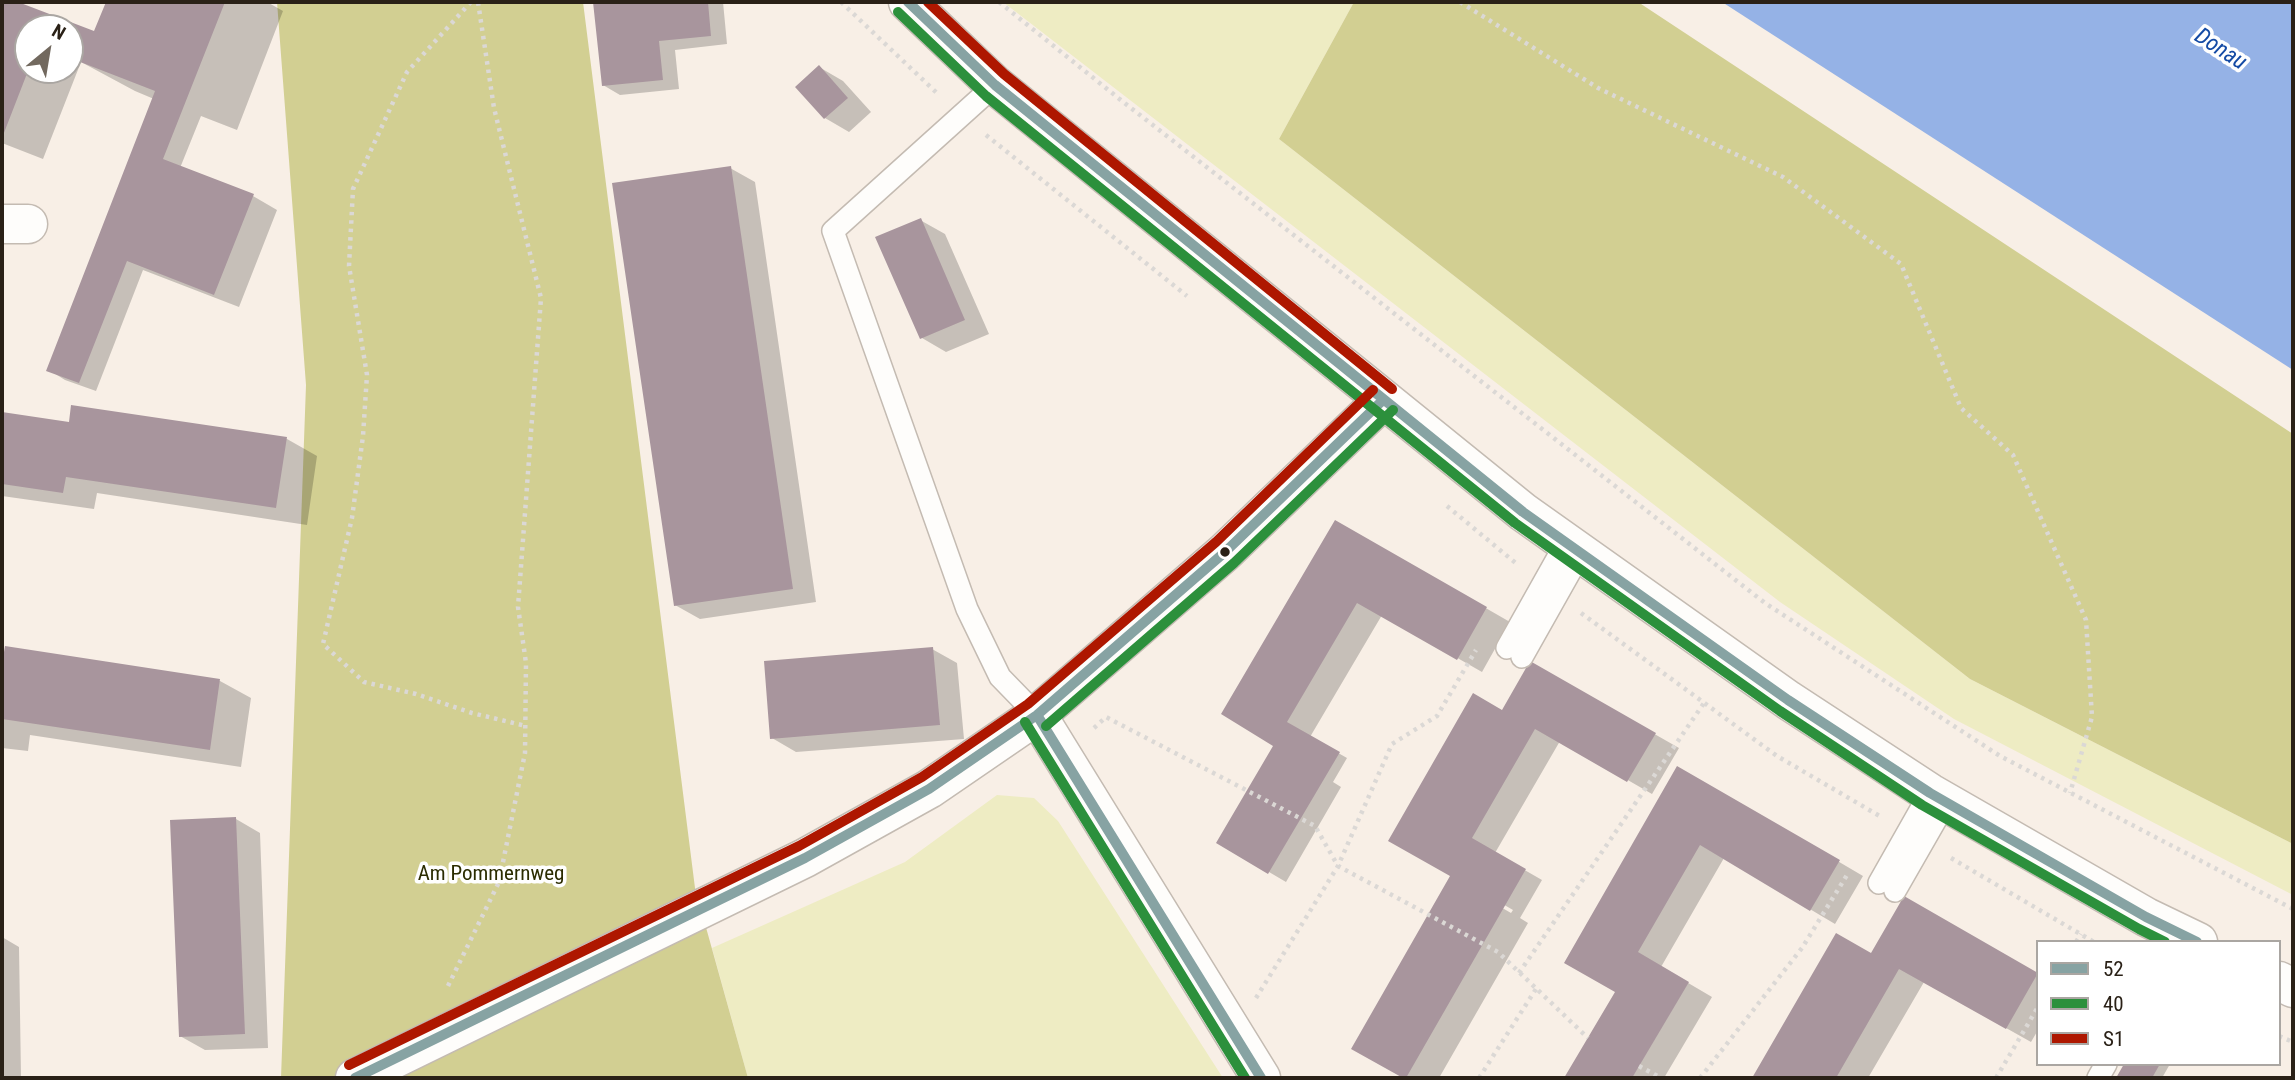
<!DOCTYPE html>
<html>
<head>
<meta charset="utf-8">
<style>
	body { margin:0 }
	#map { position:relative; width:2295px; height:1080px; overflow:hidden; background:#f8efe6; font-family:"Roboto Condensed",sans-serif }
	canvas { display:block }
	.frame { position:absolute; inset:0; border:4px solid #2a2117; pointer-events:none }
	.legend { position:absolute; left:2036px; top:940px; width:245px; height:126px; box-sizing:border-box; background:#fff; border:2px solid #aaa6a2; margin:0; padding:9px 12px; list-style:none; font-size:21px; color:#2a2117 }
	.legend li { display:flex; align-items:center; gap:14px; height:35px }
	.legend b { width:35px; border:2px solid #aaa6a2 }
	.north { position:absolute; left:14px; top:14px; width:70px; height:70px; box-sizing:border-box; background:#fff; border:2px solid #aaa6a2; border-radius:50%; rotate:30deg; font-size:19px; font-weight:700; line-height:28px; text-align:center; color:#2a2117 }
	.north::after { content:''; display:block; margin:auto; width:24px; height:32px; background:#72695f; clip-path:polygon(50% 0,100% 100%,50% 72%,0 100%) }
</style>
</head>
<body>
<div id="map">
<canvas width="2295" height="1080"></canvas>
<div class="frame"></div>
<ul class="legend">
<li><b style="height:9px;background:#87a3a3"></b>52</li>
<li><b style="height:9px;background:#2c903c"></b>40</li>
<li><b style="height:9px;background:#ae1700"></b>S1</li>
</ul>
<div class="north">N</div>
</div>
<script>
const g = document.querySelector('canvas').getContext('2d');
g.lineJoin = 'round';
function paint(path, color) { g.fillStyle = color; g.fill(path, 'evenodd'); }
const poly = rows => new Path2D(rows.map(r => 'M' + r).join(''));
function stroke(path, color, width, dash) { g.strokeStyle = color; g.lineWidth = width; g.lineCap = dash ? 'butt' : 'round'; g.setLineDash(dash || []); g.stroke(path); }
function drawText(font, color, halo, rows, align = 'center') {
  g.font = font + ' "Roboto Condensed",sans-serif'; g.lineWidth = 7; g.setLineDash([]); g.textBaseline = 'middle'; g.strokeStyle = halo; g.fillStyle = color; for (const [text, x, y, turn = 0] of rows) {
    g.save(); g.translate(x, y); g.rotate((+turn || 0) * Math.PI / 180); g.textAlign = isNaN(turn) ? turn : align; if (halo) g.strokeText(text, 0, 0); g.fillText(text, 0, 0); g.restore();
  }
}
const green = poly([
	[1003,2,1354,2,1279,139,1970,679,2293,844,2293,895,1954,719,1780,602],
	[997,795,1034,798,1058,821,1223,1078,748,1078,712,948,905,862]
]);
const forest = poly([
	[277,2,583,2,695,888,748,1078,281,1078,306,385],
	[1354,2,1638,2,2293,434,2293,844,1970,679,1279,139]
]);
const water = poly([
	[1722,2,2293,2,2293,370]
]);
const shadow = poly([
	[2,2,13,2,95,34,108,2,267,2,283,11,237,130,201,116,180,168,253,196,277,210,239,307,143,270,96,391,65,380,49,370,154,99,135,91,81,62,43,159,2,143],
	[28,28,70,28,70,70,28,70],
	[595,2,723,2,727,44,675,50,679,89,620,95,603,85],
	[819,67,843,81,871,112,849,132,825,118],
	[730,168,755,182,816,602,700,619,675,605],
	[920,220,945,234,989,334,946,352,922,338],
	[2,413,70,424,287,439,317,456,307,525,97,493,94,509,2,496],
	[1336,522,1510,622,1482,672,1382,615,1310,737,1347,758,1333,782,1341,787,1286,882,1218,842,1276,745],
	[6,648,220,681,251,698,241,767,30,735,28,751,2,748,2,665],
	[932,649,957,663,964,739,796,752,772,738],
	[1530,663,1679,748,1652,794,1560,741,1495,853,1542,880,1520,918,1528,923,1439,1078,1406,1078,1354,1048,1452,875,1503,712],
	[1475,888,1513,910,1511,913,1473,891],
	[1727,796,1863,876,1835,924,1724,858,1661,967,1712,997,1664,1078,1566,1078,1617,992,1566,963],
	[236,819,260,833,268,1048,205,1050,180,1036],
	[1905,899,2038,975,2038,1030,2031,1042,1924,982,1868,1078,1754,1078,1837,936,1872,956],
	[2,937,19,947,21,1078,2,1078],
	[2126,1064,2170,1064,2162,1078,2118,1078]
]);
const building = poly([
	[2,2,18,2,94,31,106,2,225,2,163,159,254,194,214,295,127,261,79,383,46,371,155,91,70,58,70,28,28,28,28,71,2,138],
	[593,2,708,2,711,36,659,41,663,80,602,86],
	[819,65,848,98,824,119,795,87],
	[731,166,793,589,674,606,612,183],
	[921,218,965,320,920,339,875,237],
	[71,405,287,437,276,508,66,477,63,493,2,484,2,412,69,422],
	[1335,520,1487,607,1457,660,1357,603,1287,722,1340,752,1268,874,1216,843,1273,746,1221,714],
	[5,646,220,679,210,750,2,719,2,664],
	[933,647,940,725,770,739,764,661],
	[1530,661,1656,733,1627,782,1535,729,1472,838,1526,869,1406,1078,1403,1078,1351,1049,1450,876,1388,841,1473,693,1502,710],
	[1677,766,1840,860,1810,911,1700,845,1638,952,1689,982,1632,1078,1564,1078,1615,992,1564,963],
	[236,817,245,1034,179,1037,170,820],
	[1904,896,2038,973,2006,1029,1899,969,1836,1078,1752,1078,1836,933,1871,953],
	[2124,1064,2160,1064,2152,1078,2116,1078]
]);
const path = poly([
	[471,2,407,72,353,189,349,266,367,375,363,436,352,518,323,644,364,682,416,694,472,713,526,726],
	[841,2,939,95],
	[999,2,1122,101,1765,603,2000,756,2293,909],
	[1460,2,1598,88,1783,177,1901,264,1961,408,2013,455,2086,620,2092,717,2070,793],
	[986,135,1187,296],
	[1447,506,1518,565],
	[1581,613,1777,756,1883,818],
	[1094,728,1106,717,1315,826,1338,866,1498,952,1588,1038],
	[1951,858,2094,942],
	[2076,942,2081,934],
	[1519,973,1704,703],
	[448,986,499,882,525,753,526,663,518,607,541,298,494,108,478,2],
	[1256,998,1338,866,1392,744,1437,716,1476,650],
	[2279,1036,2293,1042],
	[1639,1066,1661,1078],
	[1479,1078,1536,989],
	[1700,1078,1802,948,1847,875],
	[1996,1078,2038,1007]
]);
const lane = poly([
	[995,85,833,231,967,609,1000,677,1037,715],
	[1507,648,1566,543],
	[1522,657,1580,554],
	[1879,883,1930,793],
	[1895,891,1946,802],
	[2098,1078,2106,1064]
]);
const street = poly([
	[2,224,28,224],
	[1037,715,1261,1078],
	[355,1078,805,858,929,789,1037,715,1225,552,1383,400]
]);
const secondary = poly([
	[908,2,995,85,1523,512,1788,700,1930,793,2146,917,2198,942],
	[2279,981,2293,988]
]);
const bus1 = poly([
	[908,2,995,85,1523,512,1788,700,1930,793,2146,917,2197,942],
	[1037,715,1261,1078],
	[355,1078,805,858,929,789,1037,715,1225,552,1383,400]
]);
const bus2 = poly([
	[898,12,986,96,1515,523,1780,711,1922,805,2139,929,2165,942],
	[1025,722,1245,1078],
	[1046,726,1234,563,1393,410]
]);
const bus3 = poly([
	[928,2,1004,74,1392,389],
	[349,1065,799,846,922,777,1028,704,1216,542,1373,390]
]);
const markers = [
	[1225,552,6,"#2a2117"]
];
const parkNames = [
	["Am Pommernweg",491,875]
];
const waterNames = [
	["Donau",2220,50,33]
];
paint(green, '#eeecc3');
paint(forest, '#d2cf92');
paint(water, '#95b2e6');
paint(shadow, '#0003');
paint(building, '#a8959d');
stroke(lane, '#c4bbb2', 24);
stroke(street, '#c4bbb2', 41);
stroke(secondary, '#c4bbb2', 41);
stroke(path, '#dbd8d5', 4.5, [3.5, 5]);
stroke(lane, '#fefdfb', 21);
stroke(street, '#fefdfb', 38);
stroke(secondary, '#fefdfb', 38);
stroke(bus1, '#87a3a3', 10);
stroke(bus2, '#2c903c', 10);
stroke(bus3, '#ae1700', 10);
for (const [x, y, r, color] of markers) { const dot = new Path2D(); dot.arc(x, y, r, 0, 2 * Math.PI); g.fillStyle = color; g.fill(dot); stroke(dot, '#fff', 2.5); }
drawText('21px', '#2b2c00', '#fff', parkNames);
drawText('italic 23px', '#154ba5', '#fff', waterNames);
</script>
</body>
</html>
